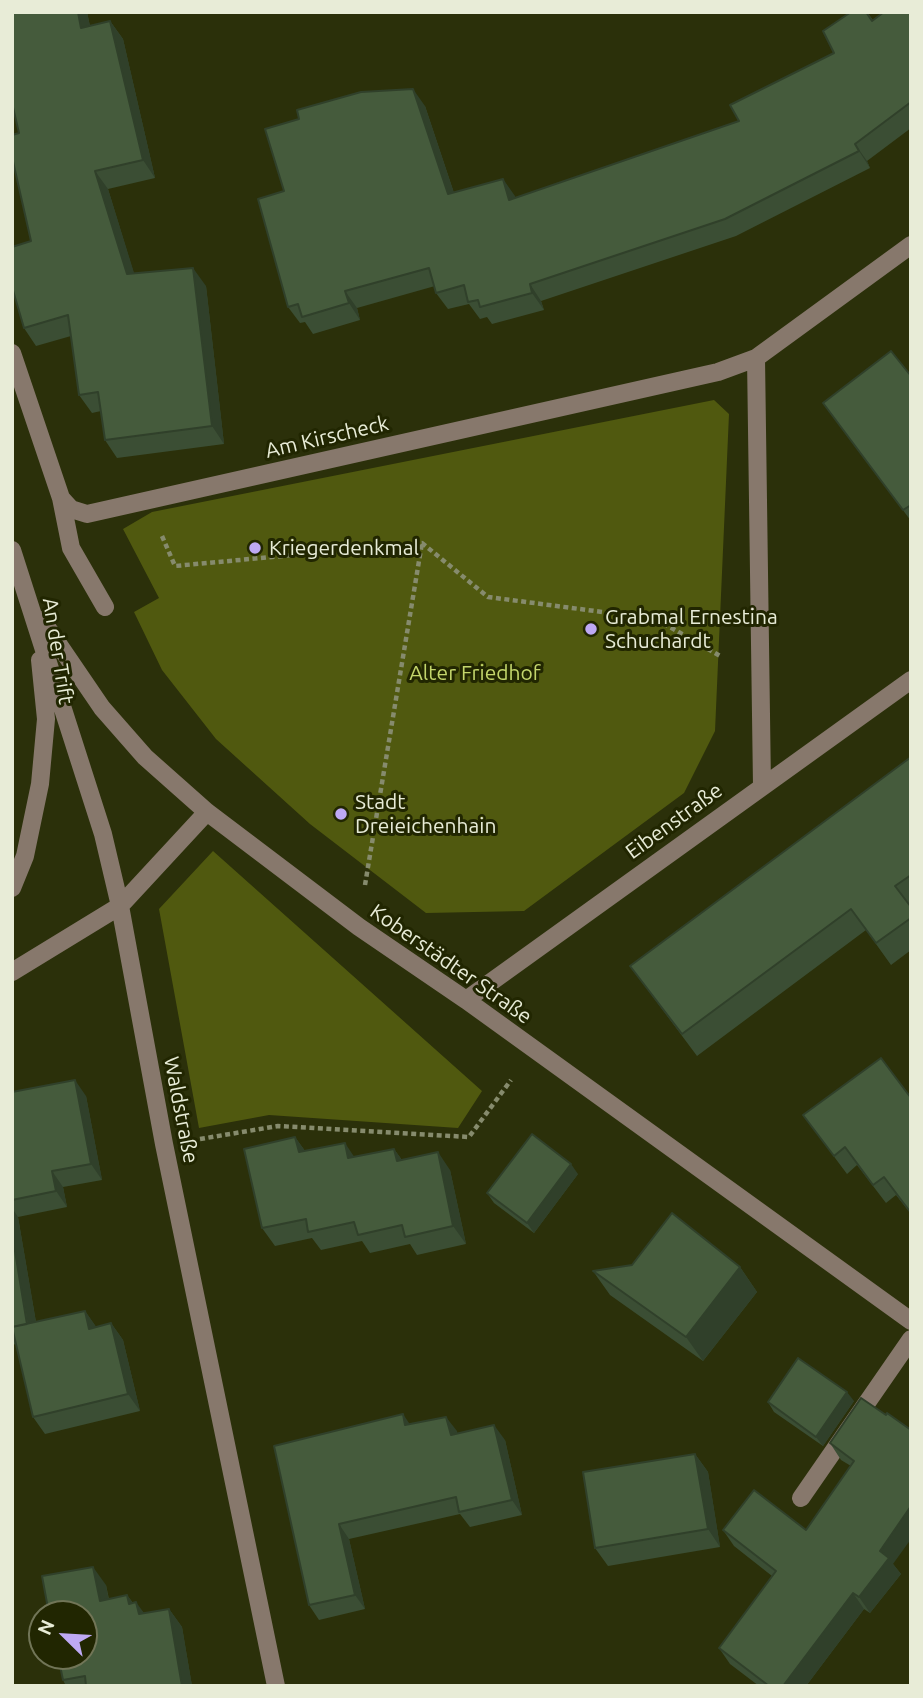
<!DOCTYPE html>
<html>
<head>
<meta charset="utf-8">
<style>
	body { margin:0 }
	#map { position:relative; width:923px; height:1698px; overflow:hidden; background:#2b300a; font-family:Ubuntu,sans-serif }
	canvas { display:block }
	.frame { position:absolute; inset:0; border:14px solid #e8ecd7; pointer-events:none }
	.north { position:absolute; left:28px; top:1600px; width:70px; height:70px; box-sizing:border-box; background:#212601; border:2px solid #717557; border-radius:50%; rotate:294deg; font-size:19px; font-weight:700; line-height:28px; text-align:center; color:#e8ecd7 }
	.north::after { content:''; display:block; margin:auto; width:24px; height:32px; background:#bea9f4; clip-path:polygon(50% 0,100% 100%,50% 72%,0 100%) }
</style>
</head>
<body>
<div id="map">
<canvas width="923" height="1698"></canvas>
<div class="frame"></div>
<div class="north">N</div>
</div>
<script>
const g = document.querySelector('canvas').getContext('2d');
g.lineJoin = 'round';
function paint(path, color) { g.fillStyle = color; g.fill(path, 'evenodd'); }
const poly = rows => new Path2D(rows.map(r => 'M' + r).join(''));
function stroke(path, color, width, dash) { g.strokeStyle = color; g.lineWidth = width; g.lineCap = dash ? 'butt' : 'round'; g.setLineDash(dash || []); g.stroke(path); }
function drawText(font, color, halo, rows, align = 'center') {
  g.font = font + ' Ubuntu,sans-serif'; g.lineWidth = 6; g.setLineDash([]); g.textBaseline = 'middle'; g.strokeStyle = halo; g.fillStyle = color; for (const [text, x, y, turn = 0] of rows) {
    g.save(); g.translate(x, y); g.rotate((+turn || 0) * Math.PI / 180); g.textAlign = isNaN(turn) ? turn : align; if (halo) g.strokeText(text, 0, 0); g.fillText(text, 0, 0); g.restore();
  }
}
const green = poly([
	[714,400,729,414,715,731,684,793,524,911,426,913,310,824,216,739,162,670,134,612,159,598,123,529,152,512],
	[213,851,482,1091,458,1128,269,1115,199,1128,159,909]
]);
const path = poly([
	[162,536,175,566,422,543,488,597,656,619,722,657],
	[365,885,422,543],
	[200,1139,278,1126,469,1137,511,1080]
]);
const minor = poly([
	[12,353,61,498,71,509,87,514,718,372,756,358],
	[61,498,71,548,105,607],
	[12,550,103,834,120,906,164,1144,276,1686],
	[42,620,102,708,145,757,207,812,359,927,466,1000,911,1321],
	[762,786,756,358,911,245],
	[12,888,25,856,40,784,46,719,40,660],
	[12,972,120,906,207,812],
	[466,1000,911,680],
	[801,1498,911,1339]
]);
const wall = poly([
	[12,12,87,12,90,26,110,21,123,39,155,178,108,189,134,274,206,286,224,444,117,458,105,440,101,411,92,413,79,395,71,336,36,346,24,328,31,241,19,133],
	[867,12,873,20,911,12,911,128,867,161,870,168,736,236,541,301,544,310,492,324,487,317,480,319,469,304,448,309,436,293,435,286,357,308,360,320,313,334,305,322,300,323,288,307,284,191,425,106,454,193,503,179,515,198,739,121,834,53],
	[911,376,911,521,823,403],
	[911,757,911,950,891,965,866,930,697,1056,630,966],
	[12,1092,86,1096,102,1180,63,1187,67,1207,18,1217,36,1322,85,1311,96,1327,111,1323,123,1340,140,1411,45,1434,33,1417,16,1344,12,1345],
	[911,1098,911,1214,896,1195,886,1203,857,1165,847,1174,803,1115],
	[295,1137,305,1151,355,1157,394,1149,402,1160,450,1170,466,1244,417,1255,410,1244,370,1253,362,1241,321,1250,312,1238,275,1246,262,1228],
	[578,1174,534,1233,494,1203,487,1193],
	[740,1267,757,1292,703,1361,610,1295,593,1271],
	[861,1398,893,1564,901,1574,870,1613,864,1609,806,1686,759,1686,730,1664,719,1648,772,1576,734,1546,723,1530,806,1530,851,1466,841,1460,830,1443],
	[854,1401,823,1446,774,1412,768,1402],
	[446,1417,457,1434,505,1440,522,1515,470,1527,460,1514,349,1539,365,1609,319,1620,309,1605,274,1446,410,1424],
	[695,1454,708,1472,720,1547,608,1566,595,1548],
	[106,1585,109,1599,127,1595,133,1603,144,1613,169,1609,182,1627,192,1686,66,1686,63,1680]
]);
const shadedWall = poly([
	[78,12,87,12,94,46,81,28],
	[110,21,123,39,155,178,143,160],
	[413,89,425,106,460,211,448,194],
	[855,144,867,161,870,168,859,151],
	[95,171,108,189,140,292,127,274],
	[503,179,515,196,520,217,509,200],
	[193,268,206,286,224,444,212,426],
	[530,284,541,301,544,310,532,293],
	[345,291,357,308,360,320,349,303],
	[75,1080,86,1096,102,1180,91,1164],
	[295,1137,308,1155,299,1152],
	[345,1143,357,1161,348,1158],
	[394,1149,407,1167,397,1161],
	[438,1152,450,1170,466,1244,453,1226],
	[571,1164,578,1174,534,1233,527,1223],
	[52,1171,63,1187,67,1207,56,1191],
	[12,1208,18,1217,39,1340,28,1324,12,1233],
	[740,1267,757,1292,703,1361,686,1337],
	[85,1311,97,1328,89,1329],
	[111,1323,123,1340,140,1411,128,1394],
	[847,1392,854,1401,823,1446,816,1437],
	[403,1414,413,1429,405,1425],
	[446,1417,457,1431,461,1450,451,1435],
	[494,1425,505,1440,522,1515,512,1500],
	[695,1454,708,1472,720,1547,708,1529],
	[911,1506,911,1539,893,1564,901,1574,870,1613,859,1597,880,1551],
	[339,1524,349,1539,365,1609,355,1595],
	[93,1567,106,1585,112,1619,100,1601],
	[853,1593,864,1609,806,1686,783,1686],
	[127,1595,138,1610,136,1602,149,1620,151,1632,129,1604],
	[169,1609,182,1627,192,1686,182,1686]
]);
const building = poly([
	[12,12,78,12,81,28,110,21,143,160,95,171,127,274,193,268,212,426,105,440,98,392,79,395,68,315,24,328,12,287,12,247,31,241,12,157,12,135,19,133,12,103,12,12],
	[851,12,866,12,872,21,884,12,911,12,911,102,855,144,859,151,725,219,530,284,532,293,480,307,478,300,468,302,464,285,436,293,429,268,345,291,349,303,302,317,298,304,288,307,258,199,284,191,265,129,299,119,297,110,361,92,413,89,448,194,503,179,509,200,739,121,730,105,834,53,823,31,851,12],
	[891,351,911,376,911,505,903,510,823,403,891,351],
	[911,757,911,875,895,886,911,907,911,918,876,943,851,909,682,1034,630,966,911,757],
	[881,1058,911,1098,911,1213,884,1177,873,1185,845,1147,834,1156,803,1115,881,1058],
	[75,1080,91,1164,52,1171,56,1191,12,1200,12,1092,75,1080],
	[532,1134,571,1164,527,1223,487,1193,532,1134],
	[295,1137,299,1152,345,1143,348,1158,394,1149,397,1161,438,1152,453,1226,405,1237,402,1225,358,1235,354,1222,308,1232,306,1219,262,1228,244,1149,295,1137],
	[672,1213,740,1267,686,1337,593,1271,632,1265,672,1213],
	[12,1233,27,1324,12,1327,12,1233],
	[85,1311,89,1329,111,1323,128,1394,33,1417,12,1327,85,1311],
	[798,1358,847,1392,816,1437,768,1402,798,1358],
	[861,1398,886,1415,887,1413,911,1430,911,1506,880,1551,889,1558,859,1597,853,1593,783,1686,769,1686,719,1648,776,1571,723,1530,754,1490,806,1530,854,1461,830,1443,861,1398],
	[403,1414,405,1425,446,1417,451,1435,494,1425,512,1500,459,1512,456,1497,339,1524,355,1595,309,1605,274,1446,403,1414],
	[695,1454,708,1529,595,1548,583,1472,695,1454],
	[93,1567,100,1601,127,1595,129,1604,136,1602,139,1614,169,1609,182,1686,86,1686,85,1676,63,1680,58,1656,84,1656,84,1614,49,1614,42,1576,93,1567]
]);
const markers = [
	[255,548,7,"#bea9f4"],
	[591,629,7,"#bea9f4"],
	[341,814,7,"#bea9f4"]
];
const streetNames = [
	["Am Kirscheck",327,437,-13],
	["An der Trift",58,651,81],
	["Eibenstraße",674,821,-36],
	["Koberstädter Straße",451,964,35],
	["Waldstraße",181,1110,79]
];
const poiNames = [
	["Kriegerdenkmal",269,548],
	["Grabmal Ernestina",605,617],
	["Schuchardt",605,641],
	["Stadt",355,802],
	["Dreieichenhain",355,826]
];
const parkNames = [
	["Alter Friedhof",475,673]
];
paint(green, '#50590f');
stroke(path, '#868b6d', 4.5, [5, 3.5]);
stroke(minor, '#87786c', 18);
paint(wall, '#3b4e34');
paint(shadedWall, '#30402a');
paint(building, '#455b3c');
stroke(building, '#30402a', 2);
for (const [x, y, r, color] of markers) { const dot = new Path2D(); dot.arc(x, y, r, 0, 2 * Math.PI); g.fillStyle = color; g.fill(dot); stroke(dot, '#212601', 2.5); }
drawText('21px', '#e8ecd7', '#212601', streetNames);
drawText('21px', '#e8ecd7', '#212601', poiNames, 'left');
drawText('21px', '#c3d56b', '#212601', parkNames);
</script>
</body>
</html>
